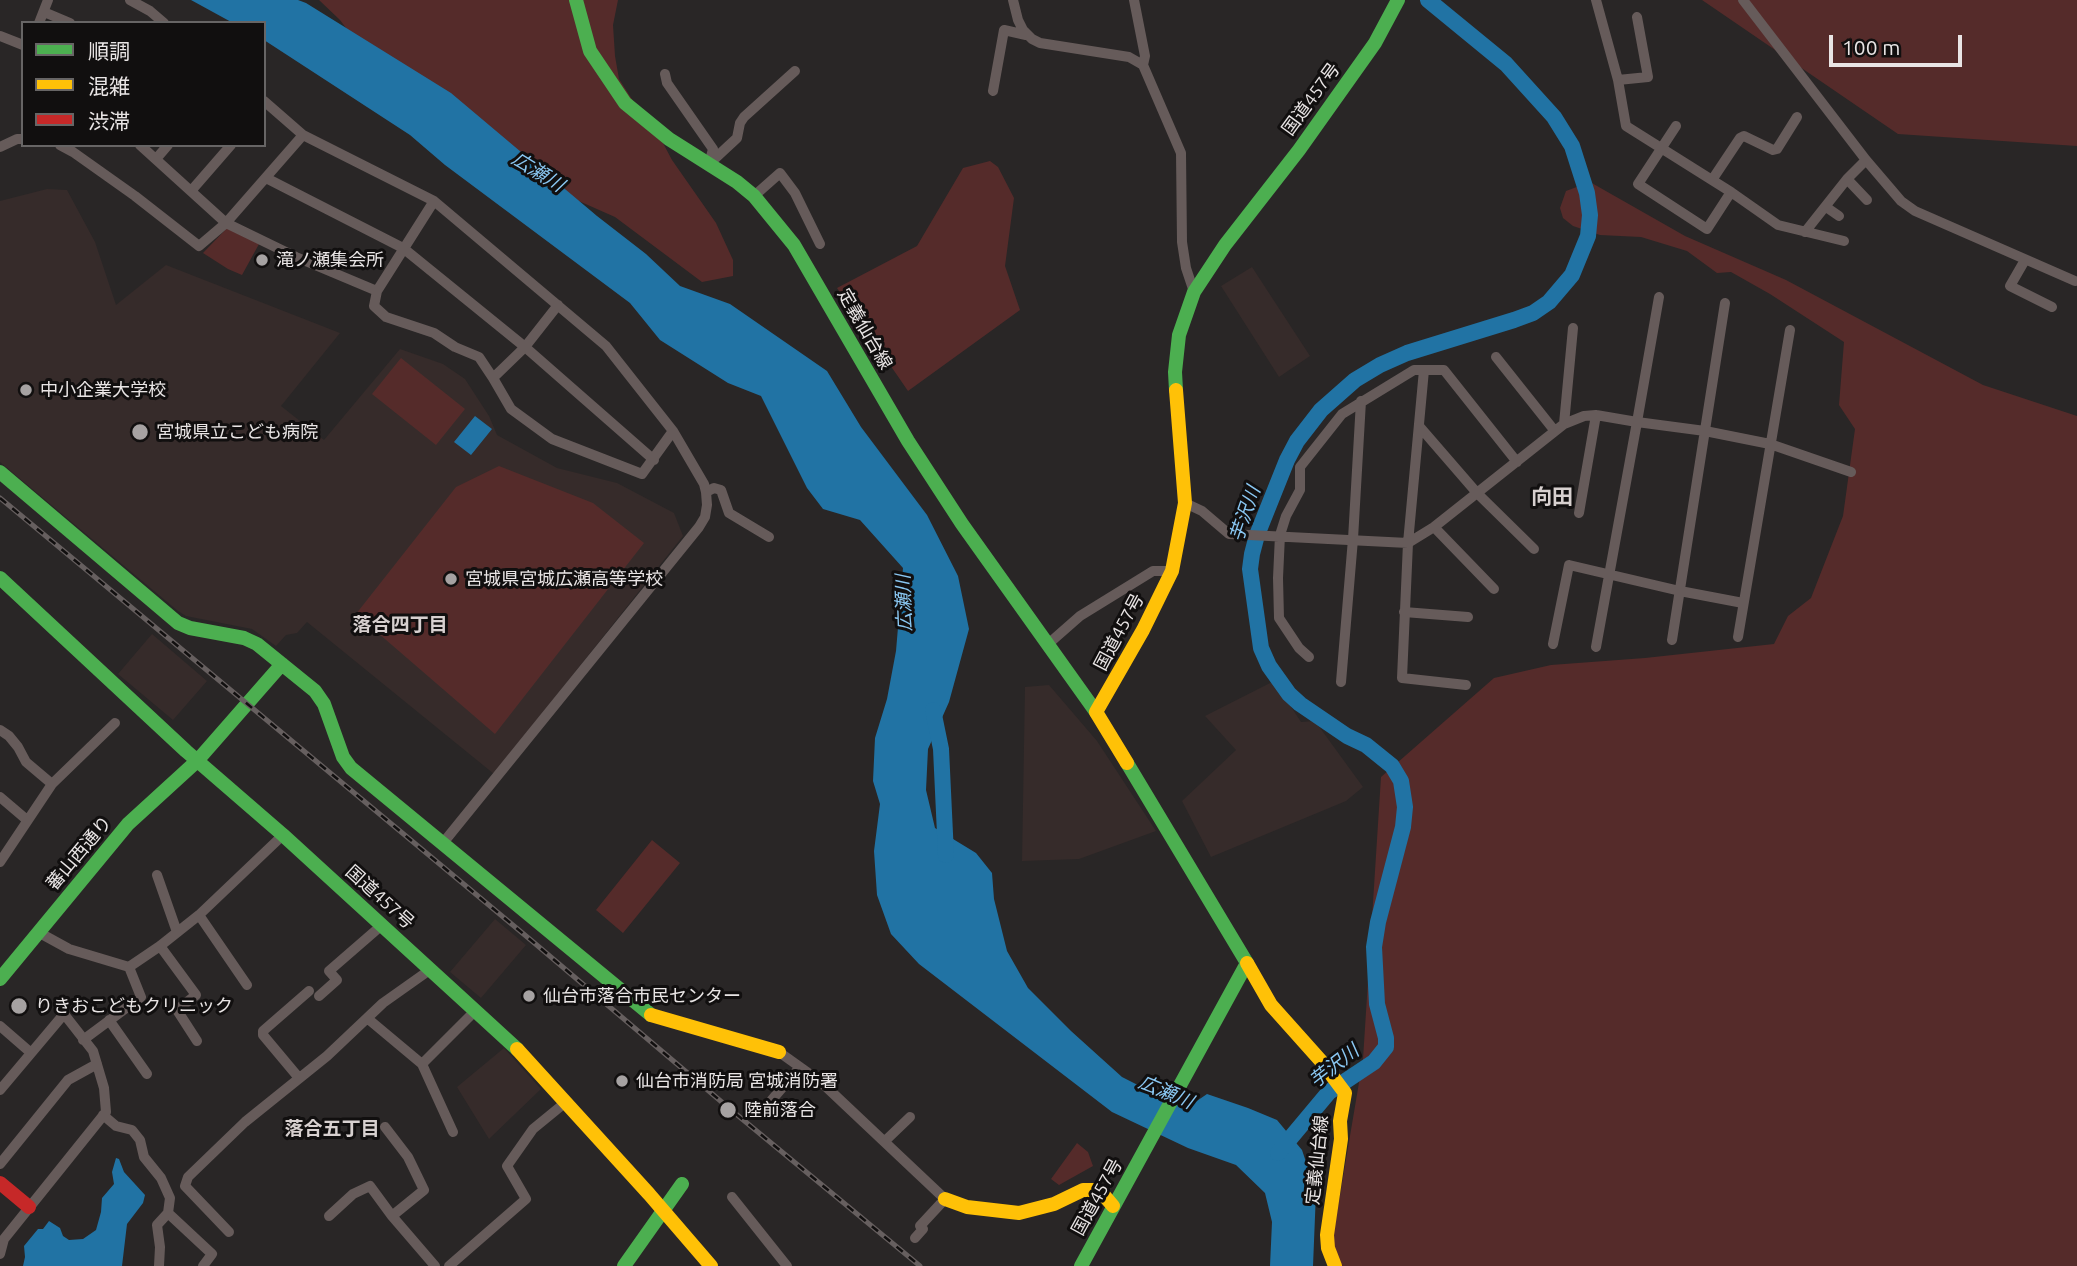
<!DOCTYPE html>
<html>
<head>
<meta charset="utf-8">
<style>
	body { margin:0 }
	#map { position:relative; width:2077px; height:1266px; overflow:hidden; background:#292626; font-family:Ubuntu,"Noto Sans JP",sans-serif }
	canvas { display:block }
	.legend { position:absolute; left:21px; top:21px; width:245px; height:126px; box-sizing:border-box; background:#110f0f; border:2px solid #676565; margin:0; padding:9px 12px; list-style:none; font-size:21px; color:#e9e5e5 }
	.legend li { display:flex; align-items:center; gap:14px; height:35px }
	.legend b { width:35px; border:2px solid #676565 }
	.scale { position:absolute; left:1829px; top:35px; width:133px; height:32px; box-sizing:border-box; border:4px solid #e9e5e5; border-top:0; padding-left:9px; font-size:21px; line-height:24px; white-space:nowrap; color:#e9e5e5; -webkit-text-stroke:5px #110f0f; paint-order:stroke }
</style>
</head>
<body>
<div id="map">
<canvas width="2077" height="1266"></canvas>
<ul class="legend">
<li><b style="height:9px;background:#4caf50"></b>順調</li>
<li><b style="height:9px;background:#ffc107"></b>混雑</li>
<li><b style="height:9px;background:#c62828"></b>渋滞</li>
</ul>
<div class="scale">100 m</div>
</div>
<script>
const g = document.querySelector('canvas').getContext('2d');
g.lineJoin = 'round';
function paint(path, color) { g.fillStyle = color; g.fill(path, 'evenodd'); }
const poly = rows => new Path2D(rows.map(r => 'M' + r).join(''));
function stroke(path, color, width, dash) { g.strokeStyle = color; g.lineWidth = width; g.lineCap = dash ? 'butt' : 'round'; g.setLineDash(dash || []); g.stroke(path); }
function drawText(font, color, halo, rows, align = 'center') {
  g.font = font + ' Ubuntu,"Noto Sans JP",sans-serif'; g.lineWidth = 6; g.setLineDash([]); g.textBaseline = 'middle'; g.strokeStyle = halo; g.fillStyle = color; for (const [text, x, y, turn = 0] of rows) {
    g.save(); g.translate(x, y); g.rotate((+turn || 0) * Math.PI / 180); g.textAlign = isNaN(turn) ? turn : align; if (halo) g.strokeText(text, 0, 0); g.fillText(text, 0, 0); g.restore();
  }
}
const built = poly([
	[47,189,67,190,95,242,116,305,166,265,340,333,281,406,324,440,400,349,443,364,465,379,489,416,497,435,557,468,617,483,674,513,683,536,494,774,307,622,297,633,286,635,276,646,252,629,186,616,178,611,0,462,0,201],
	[1252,267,1310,356,1279,377,1221,286],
	[152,634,207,681,173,720,118,674],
	[1274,681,1301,722,1315,721,1363,787,1346,801,1211,857,1182,801,1236,750,1205,716],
	[1049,685,1097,741,1156,831,1079,859,1022,861,1025,687],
	[495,919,526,945,481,998,450,972],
	[504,1048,541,1089,489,1139,457,1087]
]);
const green = poly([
	[319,0,618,0,613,25,615,56,619,79,637,107,656,130,672,160,716,223,733,260,733,276,702,282,615,217,563,194,364,52,340,20],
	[1702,0,2077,0,2077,146,1898,134],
	[990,161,998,167,1014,198,1005,266,1020,310,908,391,837,288,917,246,963,168],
	[1590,182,1685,236,1786,280,1983,385,2077,416,2077,1266,1328,1266,1363,1059,1381,777,1494,678,1551,665,1645,658,1774,644,1788,616,1811,598,1843,516,1855,429,1839,405,1844,342,1770,294,1731,272,1717,273,1687,251,1641,237,1600,235,1573,226,1563,218,1560,208,1566,191],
	[228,227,259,244,242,275,228,269,203,253],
	[401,358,465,409,436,445,372,394],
	[499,466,593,503,644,543,495,734,356,614,456,487],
	[652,840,680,863,623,933,596,910],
	[1077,1143,1088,1152,1093,1166,1059,1185,1051,1179]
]);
const water = poly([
	[191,0,298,0,306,3,451,93,597,216,646,254,680,286,730,304,827,371,861,427,927,515,958,576,969,629,949,702,928,749,926,790,935,828,976,853,992,873,994,899,1007,951,1028,988,1071,1031,1122,1077,1185,1109,1207,1094,1248,1108,1277,1120,1302,1150,1316,1192,1313,1266,1270,1266,1272,1222,1265,1193,1236,1165,1188,1148,1112,1112,919,964,891,934,877,895,874,851,880,804,873,781,875,738,887,699,896,651,903,568,860,520,823,509,807,488,761,396,728,383,660,340,630,303,445,165,410,135,264,40,264,23,233,23],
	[475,416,492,429,471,455,454,442],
	[116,1158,119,1159,124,1172,145,1195,143,1203,127,1224,122,1266,23,1266,25,1257,24,1246,38,1229,43,1229,49,1221,60,1228,63,1236,69,1240,83,1239,96,1230,101,1212,102,1198,114,1184,112,1172]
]);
const river = poly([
	[933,710,941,749,946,855],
	[1278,1153,1329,1092,1374,1062,1386,1047,1386,1038,1377,1004,1374,947,1378,922,1403,827,1405,807,1401,781,1392,766,1366,745,1347,736,1300,704,1289,694,1269,666,1261,648,1250,569,1252,554,1257,535,1287,460,1297,441,1321,410,1355,380,1380,365,1407,353,1514,320,1533,313,1549,302,1572,275,1588,236,1590,215,1587,193,1572,146,1554,117,1506,64,1428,0]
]);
const street = poly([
	[130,0,150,11,164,23],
	[1013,0,1018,20,1023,30,1032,39,1040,43,1129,57,1143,65,1181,153,1182,242,1186,268,1194,292],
	[1134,0,1145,56,1143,65],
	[1596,0,1618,80,1626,126,1731,192,1778,225,1844,241],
	[1743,0,1866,160,1901,201,1915,211,2075,281],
	[44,12,70,23],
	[39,23,48,0],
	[0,36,23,45],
	[665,74,667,83,713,149,709,164],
	[1618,80,1648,77,1637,17],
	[993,91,1004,30,1026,35],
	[264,101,303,135,434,201,606,346,673,431,704,484,706,492,707,505,705,517,699,527,443,843],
	[1676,126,1638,184,1707,229,1731,192],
	[60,145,73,152,135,196,199,246,226,223,303,135],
	[140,145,226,223,296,257,377,291],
	[0,147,17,139,23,139],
	[156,159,168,145],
	[709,164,737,138,740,123,744,117,795,71],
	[266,178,403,248,525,347,654,460],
	[1847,179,1867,200],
	[1712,180,1740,138,1744,136,1773,150,1777,149,1797,117],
	[191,191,231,145],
	[754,196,780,173,795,193,820,244],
	[434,201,377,291,374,306,386,317,434,333,455,347,479,357,493,378],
	[1826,207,1839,216],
	[1805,232,1847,179,1866,160],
	[2025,260,2010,286,2052,307],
	[558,305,525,347,493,378,511,409,552,439,642,474,673,431],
	[1496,357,1554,430],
	[1424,370,1408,543,1402,678,1466,685],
	[1564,424,1573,328],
	[1419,426,1477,493,1534,549],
	[706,492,714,488,721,490,729,513,769,537],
	[1185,503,1202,511,1229,534,1408,543,1434,527,1564,424,1584,416,1596,415,1637,422,1659,297],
	[1579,513,1596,415],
	[1434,527,1494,589],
	[1404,612,1468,617],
	[1738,637,1790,330],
	[1672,640,1725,303],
	[1553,644,1569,565,1680,591,1743,603],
	[1047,645,1080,616,1153,571,1172,571],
	[1596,647,1637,422,1705,431,1770,444,1851,472],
	[1309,657,1299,648,1279,618,1278,578,1280,535,1286,516,1300,490,1300,467,1342,414,1414,370,1444,370,1517,462],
	[1341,682,1353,539,1361,401],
	[0,730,9,736,18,747,26,762,52,784],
	[0,797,27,820],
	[0,862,52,784,115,723],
	[157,875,177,932],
	[199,915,247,985],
	[38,932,69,949,129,967,160,946,199,915,283,835],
	[160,946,196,995,177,1010,197,1041],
	[319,996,337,980,329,971,382,925],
	[367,1018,422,1064,476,1010],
	[109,1020,147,1074],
	[0,1026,30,1052],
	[83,1040,141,997,129,967],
	[779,1052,821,1082,945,1199,920,1226,923,1229,915,1238],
	[422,1064,453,1132],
	[299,1078,263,1035,263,1031,309,991],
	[0,1090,64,1014,93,1051,104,1088,106,1112,4,1239,0,1254],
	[770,1102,800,1067],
	[103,1115,116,1126,132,1130,140,1140,144,1157,161,1178,170,1198,168,1213,157,1225,160,1247,159,1266],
	[385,1127,408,1157,424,1190,392,1216],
	[885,1141,910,1117],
	[0,1164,68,1080,97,1064],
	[732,1197,787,1266],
	[168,1213,212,1254,203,1266],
	[329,1216,353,1194,370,1186,392,1216,435,1266],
	[229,1232,185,1186,188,1177,245,1122,327,1056,383,1003,431,969],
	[449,1266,526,1199,507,1166,533,1129,566,1102]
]);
const fast = poly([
	[576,0,590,51,625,103,669,139,737,182,754,196,794,245,908,441,962,524,1096,712],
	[1176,390,1175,372,1179,335,1194,292,1225,245,1299,150,1375,43,1398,0],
	[0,472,178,623,190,628,244,638,257,644,315,691,324,704,343,757,351,768,651,1015],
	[0,578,186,751,283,835,517,1049],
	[0,979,128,824,197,761,282,664],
	[624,1266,682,1184],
	[1081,1266,1247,963,1127,763]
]);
const slow = poly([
	[1127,763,1096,712,1143,630,1172,571,1185,503,1176,390],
	[1247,963,1271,1005,1321,1061,1345,1093,1340,1121,1341,1139,1327,1235,1328,1248,1335,1266],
	[651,1015,779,1052],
	[517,1049,649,1194,711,1266],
	[945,1199,967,1207,1019,1213,1054,1204,1083,1190,1093,1190,1102,1193,1113,1206]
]);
const jam = poly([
	[0,1183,29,1207]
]);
const rail = poly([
	[0,498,532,941,730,1109,920,1266]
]);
const markers = [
	[262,260,7,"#a6a2a2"],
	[26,390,7,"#a6a2a2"],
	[140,432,9,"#a6a2a2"],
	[451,579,7,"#a6a2a2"],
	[529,996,7,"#a6a2a2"],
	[19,1006,9,"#a6a2a2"],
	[622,1081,7,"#a6a2a2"],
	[728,1110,9,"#a6a2a2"]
];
const streetNames = [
	["国道457号",1311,99,-54],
	["定義仙台線",865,329,60],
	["国道457号",1119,632,-62],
	["蕃山西通り",79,853,-50],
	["国道457号",380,897,42],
	["定義仙台線",1317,1160,-84],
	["国道457号",1097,1197,-61]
];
const poiNames = [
	["滝ノ瀬集会所",276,260],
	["中小企業大学校",40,390],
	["宮城県立こども病院",156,432],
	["宮城県宮城広瀬高等学校",465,579],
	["仙台市落合市民センター",543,996],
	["りきおこどもクリニック",35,1006],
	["仙台市消防局 宮城消防署",636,1081],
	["陸前落合",744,1110]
];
const waterNames = [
	["広瀬川",538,172,32],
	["芋沢川",1245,514,-71],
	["広瀬川",904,603,-92],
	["芋沢川",1334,1066,-38],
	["広瀬川",1166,1092,23]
];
const neighbourhoodNames = [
	["落合四丁目",400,625],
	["落合五丁目",332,1129]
];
const quarterNames = [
	["向田",1552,497]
];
paint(built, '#362b2a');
paint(green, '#552b2a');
paint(water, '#2173a4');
stroke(river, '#2173a4', 16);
stroke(street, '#665b5a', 10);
stroke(fast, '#4caf50', 14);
stroke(slow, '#ffc107', 14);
stroke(jam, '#c62828', 14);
stroke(rail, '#665f5f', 5);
stroke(rail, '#110f0f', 2.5, [8]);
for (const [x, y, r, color] of markers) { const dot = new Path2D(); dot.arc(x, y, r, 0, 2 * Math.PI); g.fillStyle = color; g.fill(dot); stroke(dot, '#110f0f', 2.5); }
drawText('18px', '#e9e5e5', '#110f0f', streetNames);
drawText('18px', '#e9e5e5', '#110f0f', poiNames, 'left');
drawText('italic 19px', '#8ac7f2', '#110f0f', waterNames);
drawText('bold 19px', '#d7d0cf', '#110f0f', neighbourhoodNames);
drawText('bold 21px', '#d7d0cf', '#110f0f', quarterNames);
</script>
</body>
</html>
